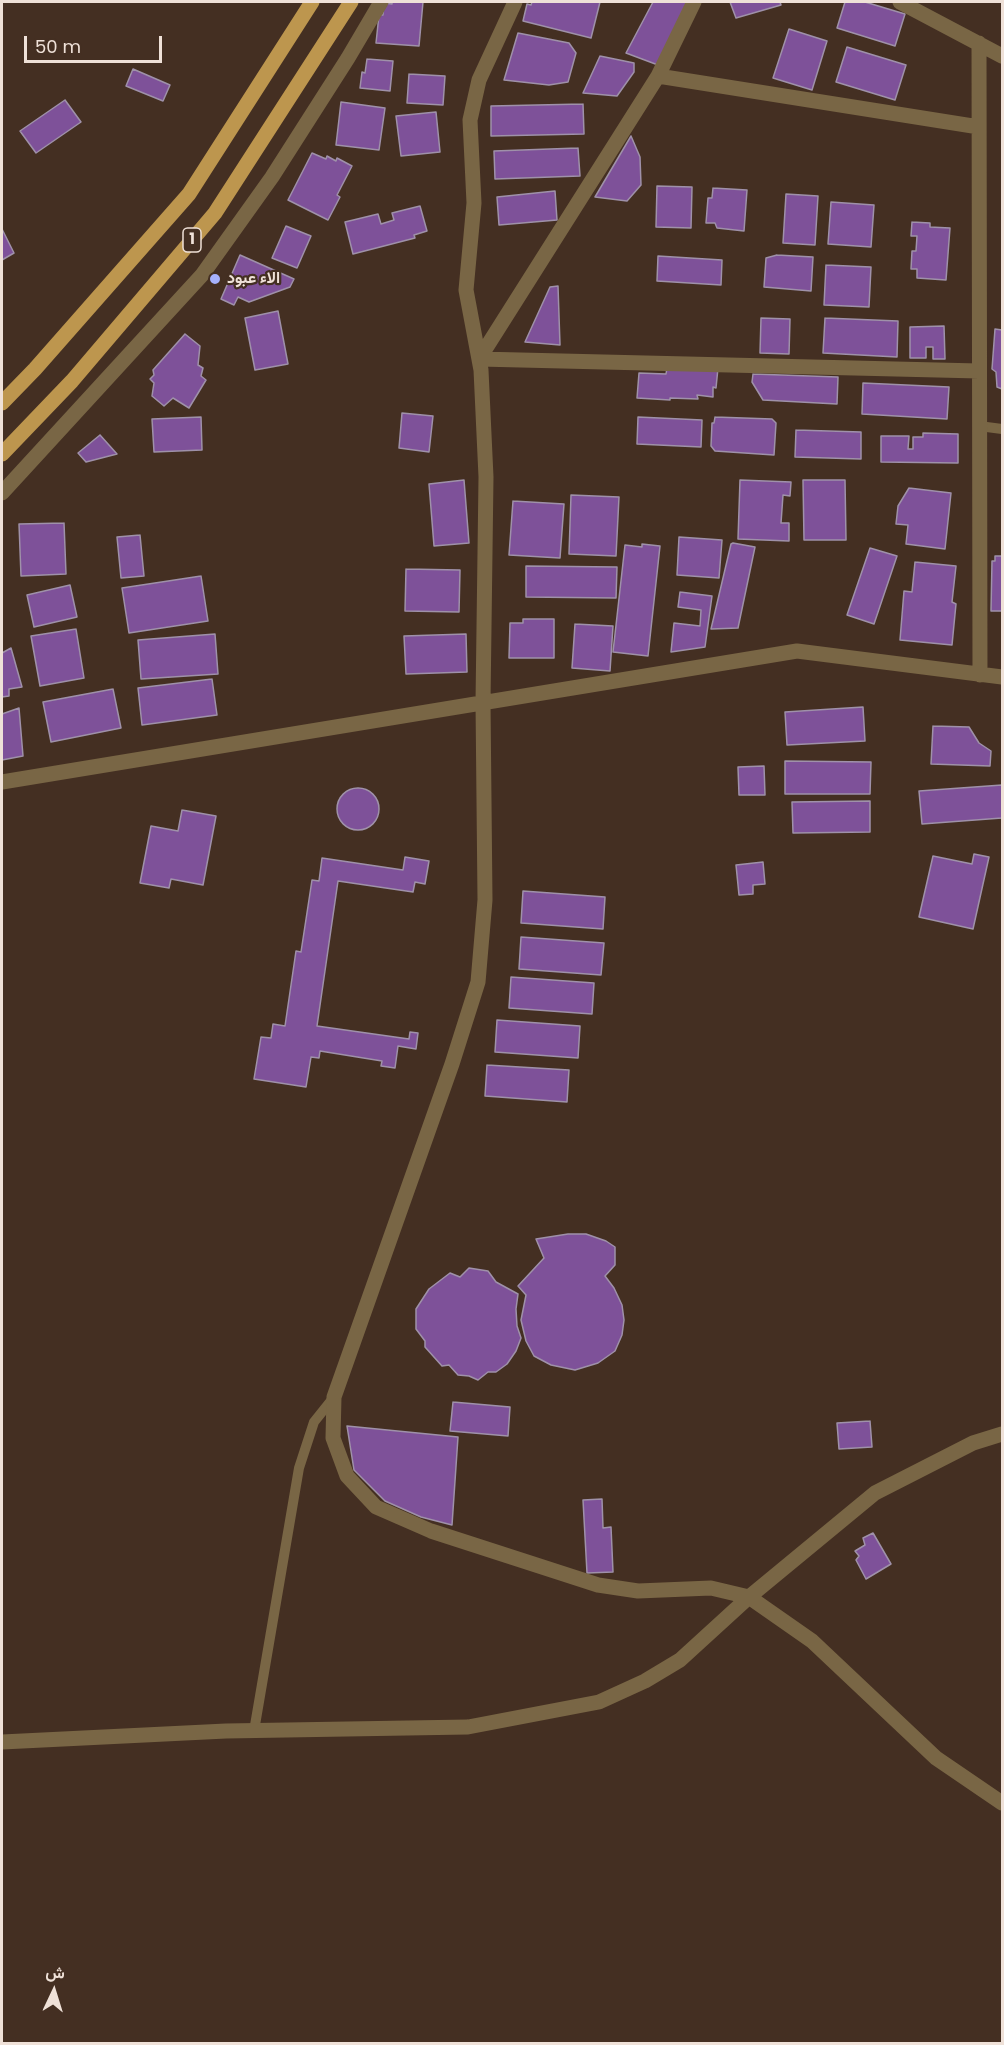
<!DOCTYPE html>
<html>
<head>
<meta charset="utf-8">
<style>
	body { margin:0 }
	#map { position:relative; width:1004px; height:2045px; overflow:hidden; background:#442f22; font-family:Poppins,Vazirmatn,sans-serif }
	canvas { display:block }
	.frame { position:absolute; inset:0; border:3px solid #efe1d8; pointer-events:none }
	.north { position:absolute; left:24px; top:1961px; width:60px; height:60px; -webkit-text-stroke:4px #442f22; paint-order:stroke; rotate:4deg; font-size:16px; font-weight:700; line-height:24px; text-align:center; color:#efe1d8 }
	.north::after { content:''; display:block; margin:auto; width:21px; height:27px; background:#efe1d8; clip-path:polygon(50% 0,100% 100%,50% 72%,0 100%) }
	.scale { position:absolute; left:24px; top:36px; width:138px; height:27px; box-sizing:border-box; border:3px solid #efe1d8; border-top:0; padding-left:8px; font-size:18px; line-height:21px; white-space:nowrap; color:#efe1d8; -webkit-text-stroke:4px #442f22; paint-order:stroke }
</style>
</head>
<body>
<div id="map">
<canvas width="1004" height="2045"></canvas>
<div class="frame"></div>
<div class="north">ش</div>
<div class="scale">50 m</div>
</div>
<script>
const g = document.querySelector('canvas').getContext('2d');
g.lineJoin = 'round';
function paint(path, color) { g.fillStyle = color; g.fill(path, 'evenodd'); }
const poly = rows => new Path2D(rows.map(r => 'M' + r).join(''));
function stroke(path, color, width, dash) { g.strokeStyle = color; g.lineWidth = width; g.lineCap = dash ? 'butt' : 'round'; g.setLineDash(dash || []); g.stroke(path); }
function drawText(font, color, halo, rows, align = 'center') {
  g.font = font + ' Poppins,Vazirmatn,sans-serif'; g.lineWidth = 4.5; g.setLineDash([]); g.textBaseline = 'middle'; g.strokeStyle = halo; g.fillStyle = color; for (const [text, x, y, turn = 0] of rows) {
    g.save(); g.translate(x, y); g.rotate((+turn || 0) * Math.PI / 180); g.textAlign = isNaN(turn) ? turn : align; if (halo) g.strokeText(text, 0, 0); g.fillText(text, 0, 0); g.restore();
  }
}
const building = poly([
	[392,2,423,2,419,46,376,43,379,15,383,15,384,3,392,4,392,2],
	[532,2,600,2,591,38,523,21,527,4,531,5,532,2],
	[653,2,687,2,658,65,626,53,653,2],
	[730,2,780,2,781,5,736,18,730,2],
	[845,2,865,2,905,14,895,46,837,28,845,2],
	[789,29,827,41,812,90,773,78,789,29],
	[518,33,569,43,576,53,568,82,549,85,504,80,518,33],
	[847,47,906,65,895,100,836,82,847,47],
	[600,56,634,63,634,72,617,96,583,93,600,56],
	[367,59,393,61,390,91,360,88,362,72,365,73,367,59],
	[133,69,170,85,163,101,126,86,133,69],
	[409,74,445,76,443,105,407,103,409,74],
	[65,100,81,122,36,153,20,131,65,100],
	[341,102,385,108,379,150,336,145,341,102],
	[583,104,584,134,491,136,491,106,583,104],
	[436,112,440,152,401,156,396,116,436,112],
	[631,136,640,157,641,185,627,201,595,197,631,136],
	[578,148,580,176,495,179,494,151,578,148],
	[312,153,326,159,327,156,336,161,337,158,352,166,337,195,340,197,328,220,288,200,312,153],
	[657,186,692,187,691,228,656,227,657,186],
	[713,188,747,190,744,231,717,228,715,223,706,223,708,198,712,198,713,188],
	[555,191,557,220,499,225,497,197,555,191],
	[786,194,818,196,815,245,783,243,786,194],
	[831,202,874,205,871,247,828,244,831,202],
	[420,206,427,231,414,235,415,238,353,254,345,222,378,214,381,224,394,220,392,213,420,206],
	[912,222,930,223,930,227,950,228,946,280,917,278,917,269,911,269,912,251,916,251,917,236,911,236,912,222],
	[286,226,311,236,297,268,272,258,286,226],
	[2,229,14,253,2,260,2,229],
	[240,255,294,279,290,287,249,302,238,297,234,305,221,299,240,255],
	[777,255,813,257,811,291,764,287,766,258,777,255],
	[658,256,722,260,721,285,657,281,658,256],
	[826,265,871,267,869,307,824,305,826,265],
	[558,286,560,345,525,342,550,287,558,286],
	[278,311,288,364,255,370,245,318,278,311],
	[761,318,790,319,789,354,760,353,761,318],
	[825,318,898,321,897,357,823,353,825,318],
	[944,326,945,359,933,359,933,347,926,347,926,358,910,358,910,327,944,326],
	[995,329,1002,330,1002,389,997,387,996,372,992,369,995,329],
	[185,334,200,346,198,365,203,368,201,376,206,380,189,408,173,398,164,406,152,396,154,383,150,379,154,375,153,370,185,334],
	[667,368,718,368,716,388,713,387,713,397,697,395,698,399,670,398,670,400,637,398,639,373,666,374,667,368],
	[753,374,838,377,837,404,763,400,752,382,753,374],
	[863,383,949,387,947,419,862,414,863,383],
	[402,413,433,416,429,452,399,448,402,413],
	[201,417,202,450,154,452,152,419,201,417],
	[638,417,702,420,701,447,637,444,638,417],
	[715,417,772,419,776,423,774,455,715,451,711,446,712,423,714,423,715,417],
	[796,430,861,432,861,459,795,457,796,430],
	[923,433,958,434,958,463,881,462,881,436,909,436,908,449,913,449,913,437,923,437,923,433],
	[100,435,117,454,86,462,78,453,100,435],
	[464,480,469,543,434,546,429,484,464,480],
	[740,480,791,482,790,496,783,495,781,523,789,523,789,541,738,539,740,480],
	[803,480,845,480,846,540,804,540,803,480],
	[909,488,951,493,945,549,906,544,908,525,896,524,898,506,909,488],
	[571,495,619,497,616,556,569,554,571,495],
	[513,501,564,504,560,558,509,555,513,501],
	[64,523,66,574,21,576,19,524,64,523],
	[140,535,144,576,121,578,117,537,140,535],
	[679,537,722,540,719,578,677,575,679,537],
	[733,543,755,547,738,628,711,629,731,544,733,543],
	[642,544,660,546,648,656,613,652,625,545,642,547,642,544],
	[870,548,897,556,874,624,847,615,870,548],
	[995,556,1002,556,1002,611,991,611,992,561,995,561,995,556],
	[915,562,956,566,952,602,956,604,952,645,900,640,904,591,912,592,915,562],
	[526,566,617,567,616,598,526,597,526,566],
	[406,569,460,570,459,612,405,611,406,569],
	[201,576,208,621,129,633,122,588,201,576],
	[70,585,77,617,34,627,27,595,70,585],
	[680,592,712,596,705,647,671,652,674,623,700,626,701,610,678,607,680,592],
	[523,619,554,619,554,658,509,658,510,623,523,623,523,619],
	[575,624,613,626,610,671,572,668,575,624],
	[76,629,84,678,40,686,31,636,76,629],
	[215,634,218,674,141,679,138,640,215,634],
	[466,634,467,672,406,674,404,636,466,634],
	[11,648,22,687,9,689,9,696,2,697,2,653,11,648],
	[212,679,217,715,142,725,138,688,212,679],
	[113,689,121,728,51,742,43,702,113,689],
	[863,707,865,741,787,745,785,712,863,707],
	[19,708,23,756,2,760,2,714,19,708],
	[933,726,969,727,979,743,991,751,990,766,931,764,933,726],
	[785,761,871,762,870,794,785,794,785,761],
	[764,766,765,795,739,795,738,767,764,766],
	[1002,785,1002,818,922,824,919,791,1002,785],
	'337 809a21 21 0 1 1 42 0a21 21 0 1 1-42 0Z',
	[870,801,870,832,793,833,792,802,870,801],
	[182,810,216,816,203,885,171,879,169,888,140,883,151,826,178,831,182,810],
	[974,854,989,857,973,929,919,917,933,856,972,864,974,854],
	[405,857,429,861,425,884,415,882,413,892,338,881,317,1026,409,1039,410,1032,418,1033,416,1049,398,1046,395,1068,381,1066,382,1061,320,1051,319,1058,311,1057,306,1087,254,1079,261,1037,271,1038,273,1024,285,1026,296,951,301,952,312,880,319,881,322,858,403,870,405,857],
	[763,862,765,884,753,885,753,894,739,895,736,865,763,862],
	[523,891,605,897,603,929,521,923,523,891],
	[521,937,604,943,601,975,519,969,521,937],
	[511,977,594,983,592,1014,509,1008,511,977],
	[497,1020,580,1026,578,1058,495,1052,497,1020],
	[487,1065,569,1070,567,1102,485,1096,487,1065],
	[568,1234,586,1234,606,1241,615,1247,615,1265,605,1276,614,1288,622,1305,624,1320,622,1335,615,1351,598,1363,575,1370,551,1365,534,1356,526,1341,521,1320,526,1295,518,1286,544,1258,536,1239,568,1234],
	[469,1268,488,1271,496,1282,518,1294,516,1309,517,1326,521,1338,516,1351,507,1364,496,1372,488,1372,478,1380,469,1376,458,1375,449,1365,442,1366,425,1347,425,1341,416,1329,416,1309,429,1289,450,1273,460,1277,469,1268],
	[453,1402,510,1407,508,1436,450,1431,453,1402],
	[870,1421,872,1447,839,1449,837,1423,870,1421],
	[347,1426,458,1437,452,1525,421,1517,385,1501,354,1470,347,1426],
	[602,1499,603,1528,611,1527,613,1572,587,1573,583,1500,602,1499],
	[873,1533,891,1564,866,1579,856,1560,859,1556,855,1551,865,1545,863,1538,873,1533]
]);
const lane = poly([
	[979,426,1002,429],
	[254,1731,299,1468,314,1422,334,1397]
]);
const street = poly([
	[515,2,479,80,470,120,474,203,466,290,481,370,486,477,483,702,485,900,478,982,452,1064,334,1397,333,1438,347,1476,376,1507,431,1531,598,1585,638,1591,711,1588,749,1597,812,1641,936,1758,1002,1803],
	[900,2,1002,56],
	[979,43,980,675],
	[658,76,979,127],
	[479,359,979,371],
	[479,359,658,76,694,2],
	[2,493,202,275,272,177,348,58,381,2],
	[2,782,797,651,1002,677],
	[2,1742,226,1731,468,1727,599,1702,645,1681,680,1660,749,1597,875,1493,973,1443,1002,1434]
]);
const primary = poly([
	[2,403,35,369,189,194,312,2],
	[2,454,72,381,215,213,351,2]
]);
const markers = [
	[215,279,6,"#a6b1fc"]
];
const shields = [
	[192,240,18]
];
const shieldNames = [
	["1",192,240]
];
const poiNames = [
	["الاء عبود",227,279]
];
paint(building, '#7e5199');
stroke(building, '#9f91a9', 1.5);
stroke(lane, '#796645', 10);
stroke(street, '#796645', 15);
stroke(primary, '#bd964e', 15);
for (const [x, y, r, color] of markers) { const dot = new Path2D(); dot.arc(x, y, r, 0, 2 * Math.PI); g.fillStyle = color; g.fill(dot); stroke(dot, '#442f22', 2); }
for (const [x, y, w] of shields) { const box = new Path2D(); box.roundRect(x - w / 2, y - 12, w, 24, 4.5); g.fillStyle = '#442f22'; g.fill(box); stroke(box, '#efe1d8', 1.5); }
drawText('bold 15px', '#efe1d8', null, shieldNames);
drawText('bold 16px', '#efe1d8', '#442f22', poiNames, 'left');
</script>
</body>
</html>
